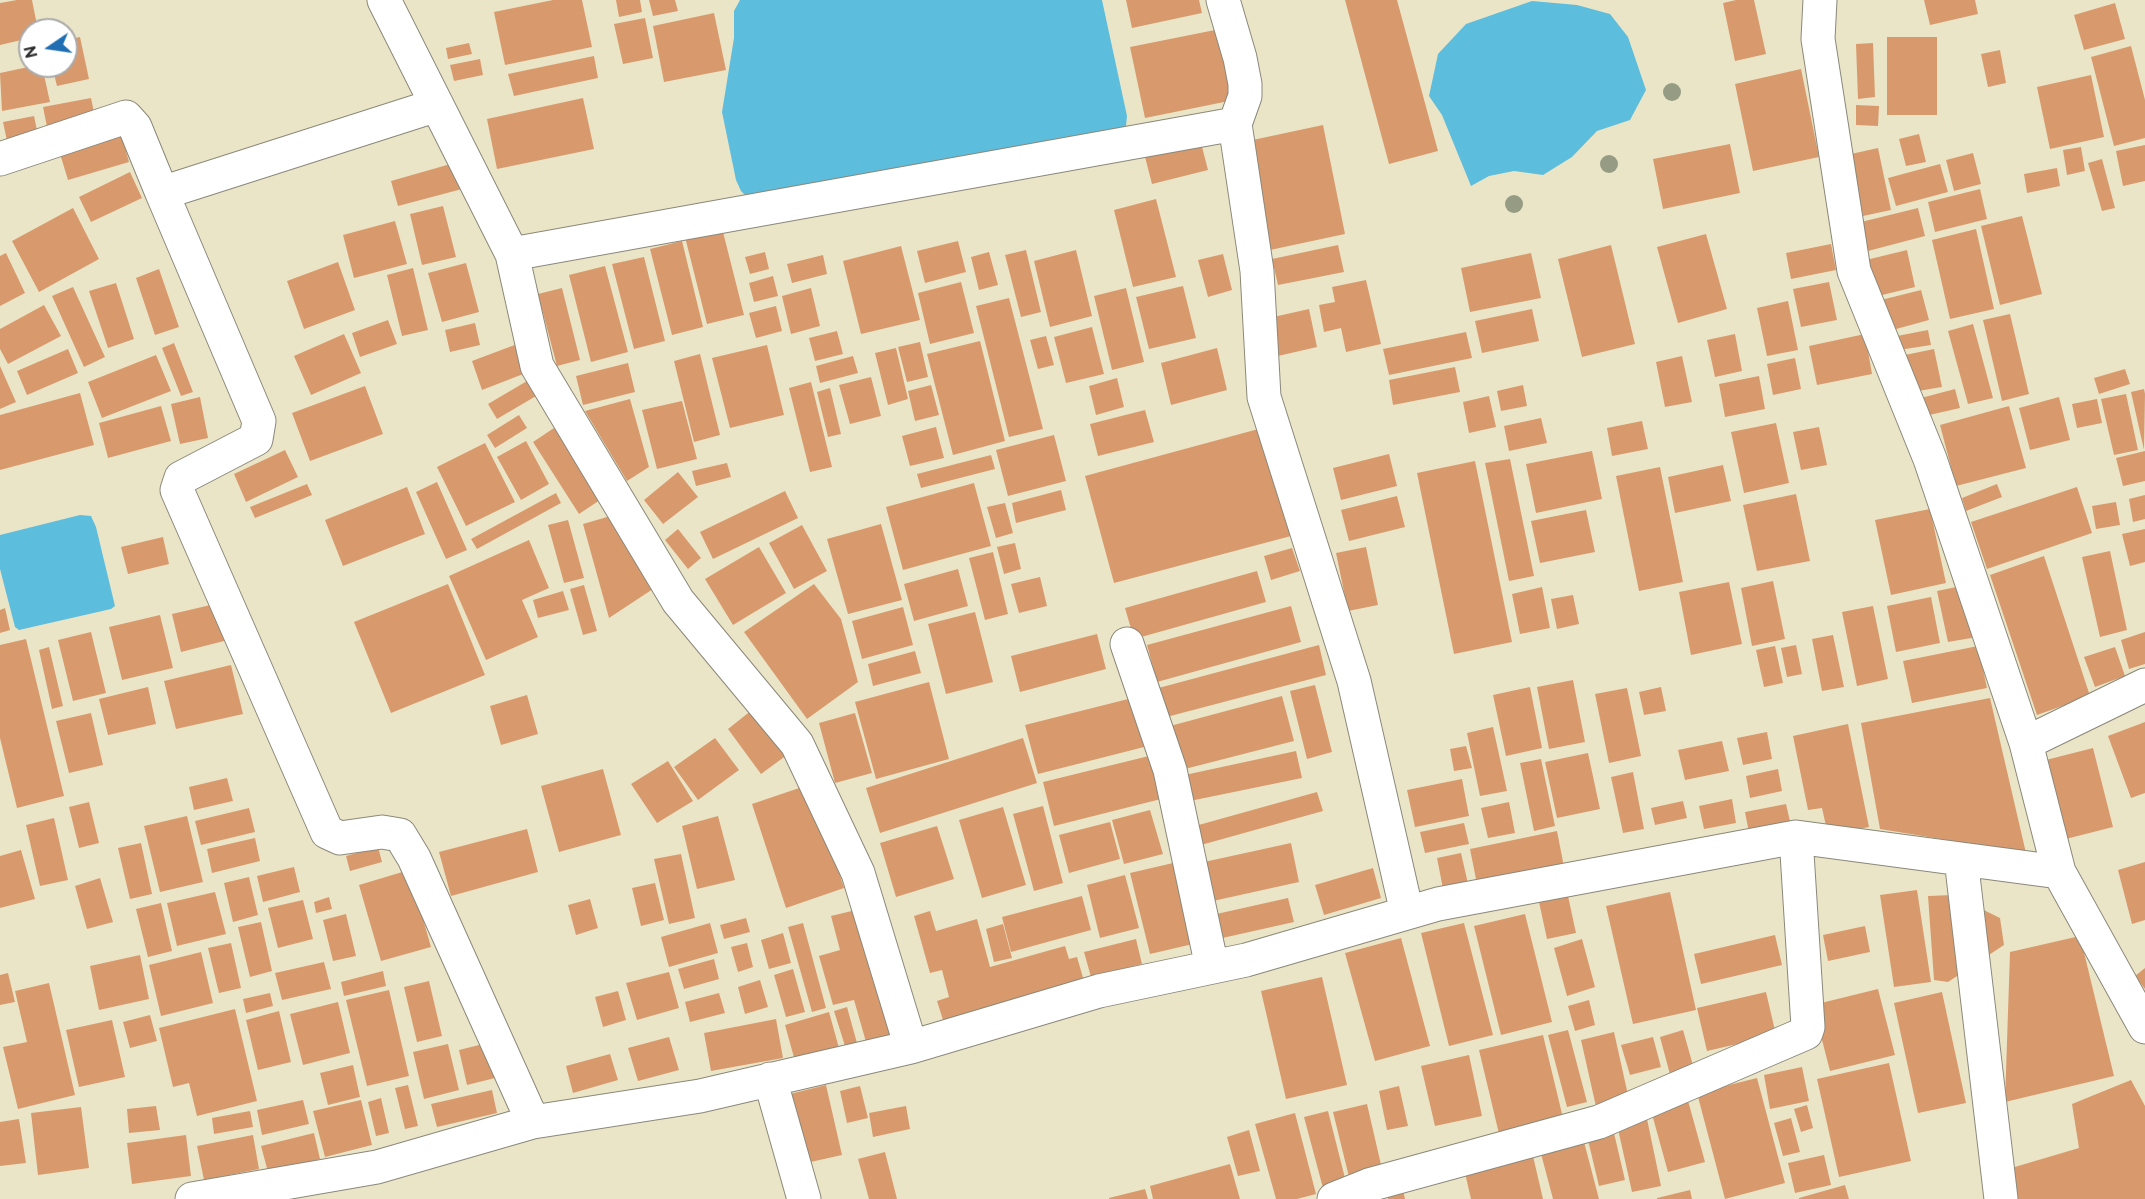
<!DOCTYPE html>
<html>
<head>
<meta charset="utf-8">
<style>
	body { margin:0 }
	#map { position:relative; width:2145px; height:1199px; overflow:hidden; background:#ebe5c8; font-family:"Balsamiq Sans",sans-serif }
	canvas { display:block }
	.north { position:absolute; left:18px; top:18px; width:60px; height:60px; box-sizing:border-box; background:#fff; border:2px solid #aaa; border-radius:50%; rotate:257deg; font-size:16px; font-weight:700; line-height:24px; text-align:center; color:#2b2b2b }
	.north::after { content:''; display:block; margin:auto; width:21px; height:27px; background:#1f6fb2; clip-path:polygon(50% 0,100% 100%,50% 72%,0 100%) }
</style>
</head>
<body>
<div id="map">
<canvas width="2145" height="1199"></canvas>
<div class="north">N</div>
</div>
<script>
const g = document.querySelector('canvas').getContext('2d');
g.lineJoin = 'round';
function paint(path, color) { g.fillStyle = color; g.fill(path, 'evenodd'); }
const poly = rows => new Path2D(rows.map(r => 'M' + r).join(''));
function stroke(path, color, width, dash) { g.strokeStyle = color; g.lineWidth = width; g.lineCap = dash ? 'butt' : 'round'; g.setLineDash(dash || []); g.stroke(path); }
const water = poly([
	[740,0,1102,0,1127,116,1126,126,1122,129,748,198,741,191,736,180,722,112,734,38,734,11],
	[1532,1,1577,5,1610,14,1628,37,1646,90,1630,120,1597,131,1572,157,1543,175,1514,171,1489,176,1471,186,1442,115,1429,96,1438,54,1466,24],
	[80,515,91,516,96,527,115,606,111,609,19,630,15,627,0,569,0,535]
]);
const building = poly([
	[17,0,32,0,38,30,30,30,30,38,0,45,0,3],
	[553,0,582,0,592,47,505,65,494,12],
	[616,0,640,0,642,12,619,17],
	[649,0,675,0,678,11,653,16],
	[1126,0,1199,0,1202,13,1132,28],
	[1345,0,1397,0,1438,151,1389,164],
	[1736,0,1754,0,1766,54,1735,61,1723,3],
	[1924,0,1975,0,1978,14,1930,25],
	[2115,3,2125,39,2084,50,2074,15],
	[714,13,726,70,664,82,653,26],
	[645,18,653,58,623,64,614,24],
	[1220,29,1234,100,1145,118,1130,47],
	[80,37,89,79,57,86,52,66,66,66,66,40],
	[1887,37,1937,37,1937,115,1887,115],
	[469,43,472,54,448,59,446,48],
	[1873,43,1875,97,1858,99,1856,44],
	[2131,46,2145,100,2145,138,2114,146,2091,57],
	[2000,50,2006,83,1988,87,1981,54],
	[594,56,598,78,514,96,508,74],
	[480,59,483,75,454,81,450,65],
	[33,66,42,66,50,102,2,111,0,73],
	[1801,69,1819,157,1753,171,1735,84],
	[2091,75,2104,137,2050,149,2037,87],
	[91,98,96,122,48,132,43,107],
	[583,98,594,149,497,169,487,119],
	[1856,105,1879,106,1878,126,1856,125],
	[34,116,38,135,7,141,3,122],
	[119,125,129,162,68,180,57,144],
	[1323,125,1345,234,1270,250,1248,141],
	[1919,134,1926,162,1906,166,1899,139],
	[1200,139,1208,170,1152,184,1144,153],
	[1730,144,1740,193,1663,209,1653,159],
	[2145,145,2145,181,2123,186,2116,151],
	[2081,147,2085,171,2067,175,2063,150],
	[1878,148,1891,210,1863,216,1851,154],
	[1973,153,1981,184,1954,191,1946,160],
	[2102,159,2115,208,2102,211,2088,163],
	[454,163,462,189,398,206,391,181],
	[1940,164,1948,192,1896,206,1888,178],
	[2057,168,2060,186,2027,193,2024,174],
	[130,172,142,198,91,222,79,197],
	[1980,189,1987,219,1935,232,1928,202],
	[1156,199,1176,277,1133,287,1114,210],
	[443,206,456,257,422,265,410,214],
	[73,208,99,259,39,292,12,241],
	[1918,208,1925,236,1868,251,1861,222],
	[2022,216,2042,294,2000,305,1981,226],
	[395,221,407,264,354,278,343,235],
	[722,228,744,315,707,324,685,237],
	[1976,229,1994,309,1950,319,1932,240],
	[1706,234,1727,309,1678,323,1657,247],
	[682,241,703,327,672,335,650,249],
	[958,241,966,272,925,283,917,251],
	[1831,244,1836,270,1791,279,1786,253],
	[1338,245,1344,272,1278,285,1272,259],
	[1611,245,1635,344,1582,357,1558,259],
	[901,246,920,320,861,334,843,261],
	[1026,250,1041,312,1021,317,1005,255],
	[1076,250,1092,316,1050,327,1034,261],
	[1907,250,1915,287,1874,297,1866,260],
	[765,252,769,269,750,274,745,257],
	[989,252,998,285,979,290,971,257],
	[6,253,25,293,0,306,0,256],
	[1531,253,1541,298,1470,312,1461,268],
	[1223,254,1232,290,1208,297,1198,260],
	[823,255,827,274,792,283,787,264],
	[644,257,665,341,634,349,612,264],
	[338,262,355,310,304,329,287,281],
	[466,263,479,312,442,322,428,273],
	[605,266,628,352,591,362,569,275],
	[413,268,428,330,402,336,387,275],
	[159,269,179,327,155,335,136,278],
	[773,276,778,296,754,302,749,283],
	[1366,280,1381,344,1346,352,1341,328,1324,332,1319,305,1335,302,1332,287],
	[961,282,974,333,930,344,918,293],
	[1829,282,1837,320,1801,327,1793,289],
	[116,283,134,339,108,348,89,291],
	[1183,286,1196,338,1149,349,1136,297],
	[73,287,105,357,84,367,52,296],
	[562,288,580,360,557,366,538,294],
	[811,288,820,326,791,334,782,296],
	[1126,288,1144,362,1112,370,1094,296],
	[1921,290,1929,320,1889,331,1881,300],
	[1009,298,1043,429,1009,437,976,306],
	[1788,301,1798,350,1767,356,1757,308],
	[44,305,61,336,8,364,0,349,0,329],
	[776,306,782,331,756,338,749,313],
	[1309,309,1317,347,1278,356,1269,318],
	[1532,309,1539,341,1482,353,1475,321],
	[2010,314,2029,394,2002,401,1983,320],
	[388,320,397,344,360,357,352,333],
	[475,323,480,345,450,352,445,330],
	[1973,324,1993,398,1968,404,1948,331],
	[1092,327,1104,374,1066,383,1054,337],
	[1928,330,1931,345,1899,350,1897,336],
	[837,331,843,354,815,361,809,338],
	[1466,332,1472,358,1389,375,1383,349],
	[344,334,361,373,311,395,294,356],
	[1735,334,1742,371,1715,377,1707,340],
	[1865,334,1872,374,1817,385,1809,346],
	[1046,336,1054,365,1038,369,1030,340],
	[980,341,1005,441,953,455,927,354],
	[920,342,928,377,907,382,898,347],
	[174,343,193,392,181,396,162,348],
	[520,343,531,371,482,390,472,361],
	[767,345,784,415,730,428,712,358],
	[896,348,908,399,888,405,875,353],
	[1217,348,1227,390,1171,405,1161,363],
	[68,349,78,373,27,395,17,371],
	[1934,349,1942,387,1912,392,1905,355],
	[700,354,720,435,694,442,674,361],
	[156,355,171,391,102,418,88,382],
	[853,356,858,373,820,383,816,366],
	[1682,356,1692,402,1665,407,1656,362],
	[1795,358,1801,389,1773,395,1767,364],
	[628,363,635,392,583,405,576,376],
	[0,366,16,402,0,409],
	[1455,367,1460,392,1393,405,1389,380],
	[2125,369,2130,384,2099,394,2094,378],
	[1759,376,1765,409,1725,417,1719,384],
	[871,377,881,416,850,424,839,385],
	[1117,378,1124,407,1096,415,1089,386],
	[527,381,536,396,497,419,488,404],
	[811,382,832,467,810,472,789,388],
	[931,385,939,415,915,421,908,391],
	[1523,385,1527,406,1501,411,1497,391],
	[365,386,383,434,310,461,292,413],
	[830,388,841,434,828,437,817,392],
	[1955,389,1960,408,1925,416,1921,398],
	[2144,389,2145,394,2144,450,2131,392],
	[80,393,94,445,0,470,0,415],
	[2126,394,2138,450,2114,455,2101,399],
	[1489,396,1496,427,1469,433,1463,402],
	[200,397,208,438,180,444,171,404],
	[2059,397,2070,440,2030,450,2019,408],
	[630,399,649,467,627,481,585,411],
	[2097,399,2102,423,2077,428,2072,404],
	[682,401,697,459,657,469,642,410],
	[161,406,171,441,108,458,99,423],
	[2009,406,2026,468,1956,486,1940,425],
	[1145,410,1154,442,1098,456,1090,424],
	[519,415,527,428,495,448,487,435],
	[1541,418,1547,443,1509,451,1504,426],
	[1642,421,1648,449,1612,456,1607,428],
	[563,422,609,494,579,514,533,442],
	[1776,423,1789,483,1744,493,1731,432],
	[936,427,944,458,910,466,902,436],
	[1819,427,1827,465,1801,470,1793,432],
	[1262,428,1291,536,1114,583,1085,476],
	[1054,435,1066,481,1008,496,996,450],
	[526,441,549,484,521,500,497,457],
	[485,443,515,502,466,526,437,467],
	[285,450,298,477,246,502,234,474],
	[1592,451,1602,499,1536,513,1526,464],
	[2145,451,2145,481,2123,486,2116,458],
	[1389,454,1397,486,1341,500,1333,468],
	[991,455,995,469,921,488,917,474],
	[1510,459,1534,576,1509,581,1485,463],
	[1475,461,1512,642,1454,654,1417,473],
	[727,463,731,477,696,486,692,471],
	[1723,465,1731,501,1675,513,1668,477],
	[1660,467,1683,582,1639,591,1616,476],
	[678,472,698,497,663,524,644,500],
	[437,482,467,550,446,559,416,492],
	[974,483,991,546,903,570,886,507],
	[307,484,312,495,255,518,250,507],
	[1997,484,2002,497,1966,511,1962,498],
	[407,487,425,534,343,566,325,520],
	[2077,487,2092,533,1987,569,1971,522],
	[1061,490,1066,510,1016,523,1012,503],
	[785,491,798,518,713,559,700,532],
	[556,493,561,503,477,549,471,539],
	[1796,494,1810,561,1757,571,1743,505],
	[2145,495,2145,519,2133,522,2129,499],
	[1397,496,1405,527,1349,541,1341,510],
	[2116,502,2120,525,2096,529,2092,506],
	[1005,503,1013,533,996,538,987,507],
	[1930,509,1946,583,1891,595,1875,520],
	[1586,510,1595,552,1540,563,1531,521],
	[614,515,659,585,609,618,583,524],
	[568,520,584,578,564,583,548,525],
	[881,524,902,600,848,614,827,539],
	[802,525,827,571,794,589,769,543],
	[678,529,701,558,688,569,665,540],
	[2145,529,2145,562,2130,566,2122,534],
	[163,537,169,564,128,574,121,547],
	[529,540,549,588,522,600,538,637,486,660,449,576],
	[1015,543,1021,569,1004,574,997,547],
	[759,547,786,593,733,625,705,579],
	[1366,547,1378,605,1348,611,1336,553],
	[1292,548,1300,571,1271,580,1264,556],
	[2110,551,2127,630,2100,637,2082,557],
	[993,552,1008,614,985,620,969,558],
	[2044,556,2090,696,2037,715,1990,575],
	[958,569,968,606,914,621,904,584],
	[1257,571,1266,602,1134,639,1125,608],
	[1040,577,1047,606,1019,613,1011,584],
	[1773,581,1785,639,1752,646,1741,588],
	[1729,582,1742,644,1691,655,1679,592],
	[448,584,485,675,391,713,354,622],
	[814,584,841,619,858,682,807,719,744,632],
	[584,585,597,631,583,635,570,589],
	[1966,585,1977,637,1948,642,1937,591],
	[1542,587,1550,628,1520,634,1512,594],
	[563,591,569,610,538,618,533,600],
	[1573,595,1579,624,1557,629,1551,599],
	[1931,597,1940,643,1896,652,1887,606],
	[219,603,228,640,181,652,172,614],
	[1291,606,1301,642,1157,682,1147,645],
	[1873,606,1888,679,1857,686,1842,612],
	[903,607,913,645,862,659,852,621],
	[5,608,10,630,0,633,0,610],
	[975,612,993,682,946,694,928,624],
	[160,615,173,668,122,680,109,627],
	[91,632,106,693,73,701,58,640],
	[2145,632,2145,664,2129,669,2121,640],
	[1097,634,1106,669,1020,692,1011,656],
	[1833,635,1844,687,1822,691,1812,639],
	[26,639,64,796,17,808,0,738,0,645],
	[1319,645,1326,675,1159,719,1151,690],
	[1796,645,1802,674,1787,677,1781,648],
	[1775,646,1783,683,1764,687,1756,650],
	[1978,646,1987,688,1912,703,1903,661],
	[49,647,63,706,52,709,39,650],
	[2115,647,2125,676,2095,687,2084,657],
	[915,651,921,673,873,686,868,664],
	[231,665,243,714,176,729,164,681],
	[1573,680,1585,742,1549,749,1537,687],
	[929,682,949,759,876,779,855,702],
	[1315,685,1332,752,1307,759,1290,691],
	[148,687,156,724,108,735,99,699],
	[1530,687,1542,748,1506,756,1493,695],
	[1661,687,1666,711,1644,715,1639,692],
	[1627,688,1641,756,1609,763,1595,694],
	[527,695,538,734,501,745,490,706],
	[1140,696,1152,745,1038,774,1025,725],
	[1282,696,1294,741,1181,770,1170,726],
	[1990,698,2026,853,1880,829,1861,723],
	[757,706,791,752,761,774,728,729],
	[91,713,103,765,69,773,56,721],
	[855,713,872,773,835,783,819,723],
	[2145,722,2145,793,2131,798,2108,736],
	[1848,724,1869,827,1828,835,1822,808,1808,810,1793,736],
	[1493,727,1507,791,1480,796,1467,733],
	[1767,732,1772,759,1743,765,1737,738],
	[715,738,739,770,698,800,674,767],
	[1023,738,1037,783,880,833,866,788],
	[1722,741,1729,771,1685,780,1678,750],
	[1466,746,1472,768,1454,771,1450,749],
	[2093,748,2113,827,2058,841,2038,762],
	[1296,751,1302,778,1185,802,1180,776],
	[1588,753,1600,809,1557,818,1545,762],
	[1153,755,1165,798,1054,826,1043,782],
	[1541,759,1555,826,1534,831,1520,763],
	[668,761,693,801,657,823,631,784],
	[603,769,621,835,559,852,541,786],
	[1778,769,1782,791,1750,798,1746,776],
	[1633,772,1644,829,1623,833,1611,777],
	[227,778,233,801,194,810,189,787],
	[1462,779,1469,816,1415,827,1407,790],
	[811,784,844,888,786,908,752,804],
	[1317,792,1323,811,1201,845,1195,826],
	[1732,799,1736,823,1704,829,1699,806],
	[1683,801,1687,818,1655,825,1651,808],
	[89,802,99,843,79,848,69,807],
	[1509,802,1515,833,1488,838,1481,808],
	[1786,804,1792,830,1750,838,1745,812],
	[1043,806,1063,883,1034,891,1013,814],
	[1003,807,1026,885,982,898,959,820],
	[249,808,255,832,201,845,195,821],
	[1150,810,1163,854,1124,864,1112,820],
	[187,816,203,882,160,892,144,826],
	[718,816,735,880,697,889,682,826],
	[54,818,68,880,40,886,26,825],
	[1110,822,1120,859,1069,873,1059,835],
	[1464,823,1469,844,1425,853,1420,832],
	[937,826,954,879,896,897,880,843],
	[527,829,538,872,451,896,439,852],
	[1557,831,1565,872,1478,889,1470,849],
	[255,838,260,861,212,873,207,849],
	[141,843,152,894,130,899,118,848],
	[1291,843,1299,882,1213,901,1204,862],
	[378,847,382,862,350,871,346,856],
	[21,850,35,899,0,908,0,856],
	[1461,853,1469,888,1444,894,1437,858],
	[681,854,695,918,669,924,654,859],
	[2145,862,2145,920,2132,924,2118,870],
	[1173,863,1193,944,1150,954,1130,873],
	[294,867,300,892,263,902,257,876],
	[1373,868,1381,898,1324,915,1315,885],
	[409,870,431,947,381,961,359,885],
	[1125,875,1139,928,1100,938,1087,885],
	[249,877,258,915,233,922,224,883],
	[100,878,113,922,87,929,75,886],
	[655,883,664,920,641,926,632,888],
	[1917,890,1931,982,1894,987,1880,895],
	[215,892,226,934,177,946,167,903],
	[1670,892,1696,1010,1633,1024,1606,906],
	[1953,895,2000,918,2004,945,1948,982,1934,980,1928,896],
	[1082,896,1091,930,1011,952,1002,917],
	[1568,896,1576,933,1547,939,1539,902],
	[329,897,332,909,316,913,314,902],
	[1288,898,1294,922,1218,939,1212,915],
	[590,899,598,928,576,935,568,905],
	[303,900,313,939,278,948,268,908],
	[161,903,172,951,148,957,136,909],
	[860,909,895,1034,866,1042,854,1000,833,1005,819,956,840,950,831,916],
	[930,911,936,931,977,919,990,967,1065,946,1069,959,1077,957,1084,981,943,1020,937,1001,949,997,942,970,930,973,914,916],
	[346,914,356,956,333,961,323,920],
	[1525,914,1552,1022,1501,1035,1474,926],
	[746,918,750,932,724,939,720,925],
	[261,922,272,971,250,977,238,927],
	[710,923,718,953,669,967,661,937],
	[803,923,826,1008,812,1012,788,927],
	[1464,923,1493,1035,1449,1046,1421,933],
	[1003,924,1012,958,994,962,986,929],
	[1865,926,1870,952,1828,961,1823,935],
	[783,933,791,963,769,969,761,940],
	[1775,935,1782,965,1701,984,1694,954],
	[2080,936,2114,1076,2005,1102,2010,952],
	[1401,938,1430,1046,1375,1061,1345,953],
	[1136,939,1142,964,1091,977,1084,952],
	[1582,939,1595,987,1567,996,1554,948],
	[231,943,241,988,219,993,208,948],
	[747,943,753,967,738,972,731,947],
	[201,952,213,1003,161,1016,149,965],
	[140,955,149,999,99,1010,90,966],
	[714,959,719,979,684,989,678,969],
	[324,962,331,989,282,1000,275,973],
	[2145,968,2145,989,2135,976],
	[793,969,805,1012,786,1017,774,975],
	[383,971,386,986,344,996,341,982],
	[669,972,679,1008,637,1020,626,983],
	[8,973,15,1002,0,1005,0,975],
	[1322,977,1347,1085,1286,1099,1261,991],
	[760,980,768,1007,745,1014,738,987],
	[429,981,442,1036,417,1042,404,987],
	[49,983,75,1095,18,1109,3,1047,27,1042,15,991],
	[1878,989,1895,1055,1830,1071,1813,1005],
	[389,990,409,1076,367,1086,346,1000],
	[618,991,626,1020,603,1027,595,997],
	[1766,992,1776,1035,1707,1051,1697,1008],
	[1942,992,1966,1103,1918,1113,1894,1003],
	[270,993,273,1006,246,1013,243,999],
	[719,993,725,1013,690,1022,685,1002],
	[1589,1000,1595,1025,1575,1031,1568,1006],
	[338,1002,350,1053,303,1065,290,1014],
	[847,1007,857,1043,845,1046,834,1011],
	[235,1009,257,1101,197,1116,189,1083,173,1087,159,1028],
	[279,1011,291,1062,258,1070,246,1020],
	[829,1012,839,1048,795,1061,785,1025],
	[150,1015,157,1041,130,1048,123,1022],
	[776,1019,783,1058,711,1071,704,1033],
	[112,1020,125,1077,79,1087,66,1030],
	[1568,1030,1587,1102,1567,1107,1548,1035],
	[1683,1030,1696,1076,1672,1082,1660,1037],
	[1614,1032,1630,1104,1597,1111,1581,1040],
	[1543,1035,1564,1122,1500,1138,1479,1050],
	[669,1037,679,1070,638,1081,628,1048],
	[1653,1037,1661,1067,1630,1075,1621,1045],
	[487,1043,495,1078,467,1085,459,1050],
	[448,1044,459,1090,424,1099,413,1052],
	[610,1054,618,1080,573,1093,566,1066],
	[1469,1055,1482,1116,1435,1126,1421,1066],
	[1889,1063,1911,1161,1839,1177,1817,1079],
	[353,1065,360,1097,328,1105,320,1073],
	[1802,1067,1809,1101,1770,1109,1764,1075],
	[1757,1078,1785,1183,1725,1199,1697,1093],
	[2131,1080,2145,1106,2145,1199,2010,1199,2008,1169,2079,1148,2072,1104],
	[408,1085,418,1126,405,1129,395,1088],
	[826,1085,842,1155,806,1163,790,1094],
	[860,1086,868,1118,847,1123,840,1091],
	[1399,1086,1408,1126,1387,1130,1379,1091],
	[492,1090,497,1113,437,1127,431,1104],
	[1687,1097,1705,1162,1668,1172,1650,1107],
	[381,1098,389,1133,376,1136,368,1102],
	[303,1100,309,1124,262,1135,257,1110],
	[361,1100,372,1145,325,1157,313,1111],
	[1367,1104,1382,1169,1349,1177,1333,1112],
	[1807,1105,1813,1128,1801,1132,1794,1109],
	[156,1106,160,1130,129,1133,127,1109],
	[906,1106,910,1129,873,1137,869,1113],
	[81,1107,89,1168,38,1175,31,1113],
	[250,1111,253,1127,214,1134,212,1118],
	[1328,1111,1346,1182,1323,1188,1304,1117],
	[1295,1113,1316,1194,1297,1199,1276,1199,1255,1124],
	[1646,1114,1661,1186,1632,1192,1616,1120],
	[1791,1118,1800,1152,1783,1156,1774,1123],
	[19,1119,26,1163,0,1166,0,1122],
	[1249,1130,1260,1171,1238,1176,1227,1137],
	[314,1133,320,1159,268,1172,261,1146],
	[1614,1133,1625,1180,1599,1186,1588,1140],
	[186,1135,191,1176,132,1184,127,1143],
	[253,1135,259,1169,204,1180,197,1146],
	[1583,1138,1599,1199,1553,1199,1540,1150],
	[885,1152,897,1199,869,1199,858,1159],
	[1824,1155,1831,1185,1795,1193,1788,1163],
	[1533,1156,1543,1199,1471,1199,1465,1173],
	[1230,1164,1240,1199,1153,1199,1150,1186],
	[1845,1185,1849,1199,1799,1199,1799,1198],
	[1145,1189,1148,1199,1109,1199,1109,1198],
	[1403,1190,1405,1199,1388,1199,1387,1194],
	[1690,1190,1692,1199,1657,1199,1657,1198]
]);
const minor = poly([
	[384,0,512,254,537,366,678,601,797,744,858,873,911,1047],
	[1223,0,1240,58,1245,84,1245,96,1235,124,1257,271,1264,397,1354,681,1407,913],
	[1820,0,1818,39,1854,271,1930,459,2026,743,2059,872],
	[0,159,126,117,135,127,162,193,437,105],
	[162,193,259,421,256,439,181,478,177,490,327,832,340,838,382,832,400,835,414,858,533,1122],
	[512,254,1235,124],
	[1127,644,1170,770,1212,967],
	[2026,743,2145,685],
	[1961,859,2001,1199],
	[770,1079,804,1199],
	[192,1199,377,1167,533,1122,700,1096,911,1047,1099,991,1246,960,1438,904,1796,837,2059,872,2145,1027],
	[1334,1199,1369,1185,1599,1122,1806,1033,1808,1027,1796,837]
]);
const trees = [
	[1672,92],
	[1609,164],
	[1514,204]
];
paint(water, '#5dbddc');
paint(building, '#d89a6d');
stroke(minor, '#8b887a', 35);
stroke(minor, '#fff', 33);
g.fillStyle = '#959c83';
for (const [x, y] of trees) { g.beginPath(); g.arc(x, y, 9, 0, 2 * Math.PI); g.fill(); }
</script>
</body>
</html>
